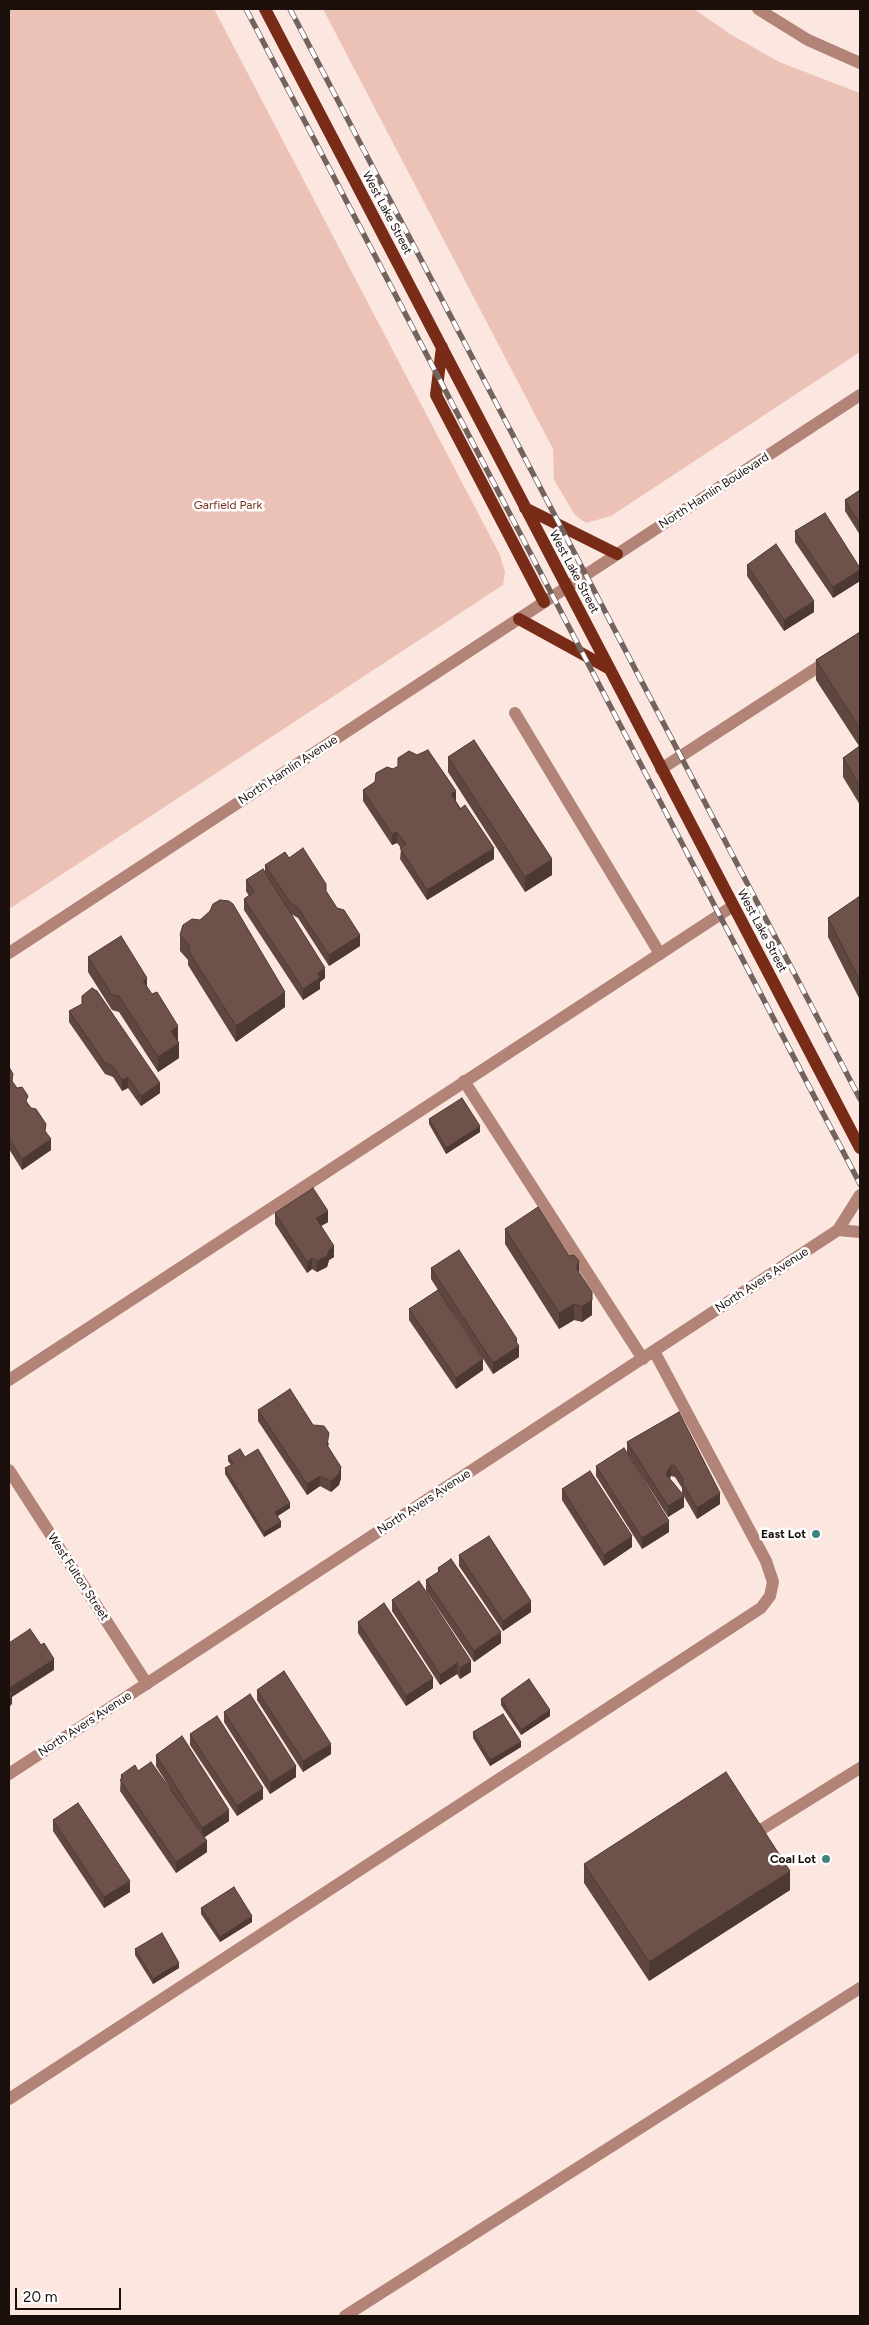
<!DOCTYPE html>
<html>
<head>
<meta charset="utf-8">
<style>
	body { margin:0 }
	#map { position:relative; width:869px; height:2325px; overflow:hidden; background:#fbe6e0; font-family:Figtree,sans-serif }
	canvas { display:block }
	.frame { position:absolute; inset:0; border:10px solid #1b0f0c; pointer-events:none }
	.scale { position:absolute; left:15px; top:2288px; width:106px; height:22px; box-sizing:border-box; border:2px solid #1b0f0c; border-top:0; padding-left:6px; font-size:15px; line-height:18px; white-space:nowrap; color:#1b0f0c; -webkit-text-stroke:4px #fff; paint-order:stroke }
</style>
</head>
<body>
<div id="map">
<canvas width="869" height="2325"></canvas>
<div class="frame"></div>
<div class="scale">20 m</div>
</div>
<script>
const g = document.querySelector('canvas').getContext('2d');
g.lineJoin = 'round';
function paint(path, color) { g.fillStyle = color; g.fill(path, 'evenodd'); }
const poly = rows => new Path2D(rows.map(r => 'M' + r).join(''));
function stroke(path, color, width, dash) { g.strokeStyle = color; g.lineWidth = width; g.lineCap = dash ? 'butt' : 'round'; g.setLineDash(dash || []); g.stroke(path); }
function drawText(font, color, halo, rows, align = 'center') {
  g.font = font + ' Figtree,sans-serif'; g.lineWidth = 5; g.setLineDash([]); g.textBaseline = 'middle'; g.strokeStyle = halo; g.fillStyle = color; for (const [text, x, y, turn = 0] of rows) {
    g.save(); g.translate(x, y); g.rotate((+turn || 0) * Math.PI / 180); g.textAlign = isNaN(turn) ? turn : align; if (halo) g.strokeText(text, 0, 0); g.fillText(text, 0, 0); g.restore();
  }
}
const green = poly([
	[9,9,214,9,500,555,505,572,503,585,9,909],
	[323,9,694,9,730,34,779,62,860,93,860,352,611,516,586,523,575,515,554,480,553,449]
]);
const minor = poly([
	[758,9,808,40,860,63],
	[515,713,660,954],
	[661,769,829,660],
	[9,953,860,395],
	[464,1081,643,1359],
	[860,1195,838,1230,860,1232],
	[9,1380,733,906],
	[9,1470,147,1684],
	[9,1774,838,1230],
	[754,1834,860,1768],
	[9,2099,761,1608,770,1596,773,1582,766,1561,654,1351],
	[345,2316,860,1988]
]);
const major = poly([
	[265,9,860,1148],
	[442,347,436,395,544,602],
	[525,508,617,554],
	[519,619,608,668]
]);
const rail = poly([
	[246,9,860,1184],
	[290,9,860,1099]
]);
const wall = poly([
	[860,490,860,535,845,511,845,500],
	[795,531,860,568,860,581,833,598,795,542],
	[747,565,814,612,784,631,747,576],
	[860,632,860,805,843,777,843,758,859,746,816,680,816,660],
	[448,757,552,875,525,892,448,772],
	[393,769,456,801,494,859,427,900,400,859,401,848,397,843,392,845,363,801,363,790],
	[289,858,326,891,360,946,329,966,298,918,291,914,325,978,320,982,320,989,303,1000,244,910,244,899,249,896,246,891,246,880,265,873,265,865],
	[860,896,860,1000,828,937,828,918],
	[180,935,285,1007,236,1042,188,965,188,960,180,951],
	[88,957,147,987,178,1041,179,1058,158,1072,119,1012,112,1010,88,972],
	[69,1011,160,1093,141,1106,128,1088,122,1091,113,1077,105,1074,69,1022],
	[9,1067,13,1083,46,1133,51,1150,22,1170,9,1149],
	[429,1119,480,1132,446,1154,429,1124],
	[275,1213,328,1222,321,1226,334,1257,329,1260,327,1267,317,1272,312,1269,307,1273,275,1224],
	[505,1229,579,1273,592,1307,592,1315,582,1322,574,1320,559,1329,505,1244],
	[431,1268,517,1343,519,1357,493,1374,452,1311,483,1370,456,1389,409,1320,409,1309,438,1290,431,1279],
	[258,1410,329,1443,328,1447,341,1478,339,1485,331,1492,320,1486,307,1495,258,1421],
	[679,1412,720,1504,697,1519,682,1493,682,1488,675,1477,671,1476,670,1478,684,1507,668,1517,627,1453,627,1442],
	[228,1456,245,1457,290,1508,277,1516,281,1527,264,1537,225,1474,225,1468,231,1465,228,1461],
	[596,1466,669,1532,642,1549,596,1476],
	[562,1489,632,1547,604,1566,562,1500],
	[459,1555,531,1612,503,1631,459,1566],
	[438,1568,501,1643,474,1662,426,1591,426,1580,438,1572],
	[392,1600,471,1672,460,1679,457,1674,440,1685,392,1611],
	[358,1622,433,1688,406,1706,358,1633],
	[257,1690,331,1754,303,1772,257,1700],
	[501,1699,550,1716,521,1735,501,1705],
	[224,1712,296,1777,270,1794,224,1722],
	[473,1732,521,1747,490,1766,473,1738],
	[190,1734,263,1799,237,1816,190,1745],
	[156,1755,229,1821,204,1837,207,1852,176,1873,120,1791,121,1775,138,1771,171,1790,156,1766],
	[53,1820,130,1892,104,1908,53,1831],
	[584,1864,790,1890,649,1981,584,1883],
	[201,1908,252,1922,220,1942,201,1914],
	[135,1949,179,1968,153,1984,135,1955]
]);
const shadedWall = poly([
	[860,570,860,581,833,598,833,587],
	[814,601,814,612,784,631,784,620],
	[456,791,456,802,451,794],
	[397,832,397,843,392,845,392,834],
	[494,848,494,859,427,900,427,890],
	[552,859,552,875,525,892,525,877],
	[360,935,360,946,329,966,329,955],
	[325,968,325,978,320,982,320,989,303,1000,303,989,318,973],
	[147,978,147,994,143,981],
	[285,992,285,1007,236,1042,236,1026],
	[178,1026,178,1041,171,1031],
	[179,1043,179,1058,158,1072,158,1057],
	[128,1077,128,1088,122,1091,122,1080],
	[160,1083,160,1093,141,1106,141,1096],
	[480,1126,480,1132,446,1154,446,1148],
	[51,1139,51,1150,22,1170,22,1159],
	[328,1211,328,1222,316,1229,316,1218],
	[334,1246,334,1257,329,1260,327,1267,317,1272,317,1261,329,1250],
	[312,1258,312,1269,307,1273,307,1262],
	[579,1261,579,1276,576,1268],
	[592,1292,592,1315,582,1322,582,1307],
	[574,1304,574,1320,559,1329,559,1313],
	[517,1339,517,1347,519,1346,519,1357,493,1374,493,1363],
	[483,1359,483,1370,456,1389,456,1378],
	[671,1465,671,1476,666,1484,666,1474],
	[341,1467,341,1478,339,1485,331,1492,331,1481],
	[320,1476,320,1486,307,1495,307,1484],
	[720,1493,720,1504,697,1519,697,1508],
	[684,1496,684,1507,668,1517,668,1506],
	[290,1503,290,1508,275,1518,275,1512],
	[669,1521,669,1532,642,1549,642,1538],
	[281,1522,281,1527,264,1537,264,1532],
	[632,1536,632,1547,604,1566,604,1555],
	[531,1601,531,1612,503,1631,503,1621],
	[501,1632,501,1643,474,1662,474,1651],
	[54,1659,54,1670,12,1697,12,1704,9,1707,9,1688],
	[471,1661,471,1672,460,1679,460,1668],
	[457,1663,457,1674,440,1685,440,1675],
	[433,1678,433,1688,406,1706,406,1696],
	[550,1710,550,1716,521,1735,521,1730],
	[521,1742,521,1747,490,1766,490,1760],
	[331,1744,331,1754,303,1772,303,1761],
	[296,1766,296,1777,270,1794,270,1783],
	[263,1788,263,1799,237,1816,237,1806],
	[229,1810,229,1821,202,1839,202,1828],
	[207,1841,207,1852,176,1873,176,1862],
	[790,1871,790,1890,649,1981,649,1962],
	[130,1881,130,1892,104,1908,104,1897],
	[252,1916,252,1922,220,1942,220,1937],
	[179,1963,179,1968,153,1984,153,1979]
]);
const building = poly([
	[860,490,860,524,845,500,860,490],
	[825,513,860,568,860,570,833,587,795,531,825,513],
	[776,544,814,601,784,620,747,565,776,544],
	[860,632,860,729,816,660,860,632],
	[474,740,552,859,525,877,448,757,474,740],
	[860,746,860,786,843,758,860,746],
	[428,750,456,791,451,794,460,809,465,805,494,848,427,890,400,848,406,844,397,832,392,834,363,790,375,782,376,773,387,767,393,769,398,766,398,758,409,751,417,755,428,750],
	[303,848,326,884,326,891,337,908,344,910,360,935,329,955,298,908,290,902,265,865,285,852,289,858,303,848],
	[263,869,325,968,318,973,320,978,303,989,244,899,254,892,246,880,263,869],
	[860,896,860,981,828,918,860,896],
	[220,900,229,901,233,904,285,992,236,1026,188,950,190,947,180,935,183,925,192,919,200,920,210,911,213,904,220,900],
	[121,936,147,978,143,981,152,994,157,992,178,1026,171,1031,179,1043,158,1057,119,996,112,995,88,957,121,936],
	[92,988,97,991,160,1083,141,1096,128,1077,122,1080,113,1066,105,1063,69,1011,82,1004,82,996,92,988],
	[9,1067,13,1074,12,1081,17,1088,22,1087,28,1096,26,1101,31,1108,36,1109,46,1124,45,1131,51,1139,22,1159,9,1138,9,1067],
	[462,1098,480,1126,446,1148,429,1119,462,1098],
	[313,1188,328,1211,316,1218,334,1246,329,1250,327,1256,317,1261,312,1258,307,1262,275,1213,313,1188],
	[538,1207,569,1256,574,1255,579,1261,576,1268,592,1292,592,1300,582,1307,574,1304,559,1313,505,1229,538,1207],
	[459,1250,517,1339,515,1340,519,1346,493,1363,431,1268,459,1250],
	[438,1290,483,1359,456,1378,409,1309,438,1290],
	[290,1389,313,1425,324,1426,329,1433,327,1445,341,1467,339,1474,331,1481,320,1476,307,1484,258,1410,290,1389],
	[679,1412,720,1493,697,1508,682,1482,683,1479,675,1466,671,1465,666,1474,684,1496,668,1506,627,1442,679,1412],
	[624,1448,669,1521,642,1538,596,1466,624,1448],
	[240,1449,245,1457,258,1449,290,1503,275,1512,281,1522,264,1532,225,1468,233,1464,228,1456,240,1449],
	[590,1471,632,1536,604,1555,562,1489,590,1471],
	[489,1536,531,1601,503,1621,459,1555,489,1536],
	[451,1559,501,1632,474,1651,426,1580,440,1571,438,1568,451,1559],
	[419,1581,471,1661,460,1668,457,1663,440,1675,392,1600,419,1581],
	[384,1603,433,1678,406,1696,358,1622,384,1603],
	[30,1629,41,1645,44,1643,54,1659,9,1688,12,1693,9,1696,9,1643,30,1629],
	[284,1671,331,1744,303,1761,257,1690,284,1671],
	[529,1679,550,1710,521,1730,501,1699,529,1679],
	[250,1694,296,1766,270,1783,224,1712,250,1694],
	[503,1714,521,1742,490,1760,473,1732,503,1714],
	[217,1716,263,1788,237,1806,190,1734,217,1716],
	[182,1736,229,1810,202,1828,156,1755,182,1736],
	[151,1762,207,1841,176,1862,120,1780,123,1778,121,1775,135,1765,138,1771,151,1762],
	[726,1772,790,1871,649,1962,584,1864,726,1772],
	[78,1803,130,1881,104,1897,53,1820,78,1803],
	[234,1887,252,1916,220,1937,201,1908,234,1887],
	[162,1933,179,1963,153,1979,135,1949,162,1933]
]);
const markers = [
	[816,1534,5,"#3f857d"],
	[826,1859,5,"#3f857d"]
];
const streetNames = [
	["West Lake Street",387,213,62],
	["North Hamlin Boulevard",714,491,-33],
	["West Lake Street",574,572,62],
	["North Hamlin Avenue",288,770,-33],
	["West Lake Street",762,931,62],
	["North Avers Avenue",762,1280,-33],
	["North Avers Avenue",424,1502,-33],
	["West Fulton Street",78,1577,57],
	["North Avers Avenue",85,1724,-33]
];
const parkNames = [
	["Garfield Park",228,505]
];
const poiNames = [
	["East Lot",806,1534],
	["Coal Lot",816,1859]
];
paint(green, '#edc2b6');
stroke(minor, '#b28477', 12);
stroke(major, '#782b16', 12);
stroke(rail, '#72635f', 5.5);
stroke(rail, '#fff', 4, [11]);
paint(wall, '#5f4740');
paint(shadedWall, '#4d3934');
paint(building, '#6e524a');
stroke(building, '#4d3934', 1);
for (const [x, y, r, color] of markers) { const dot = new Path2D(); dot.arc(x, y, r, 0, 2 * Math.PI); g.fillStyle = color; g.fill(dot); stroke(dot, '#fff', 2); }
drawText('12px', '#1b0f0c', '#fff', streetNames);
drawText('12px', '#78321f', '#fff', parkNames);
drawText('bold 12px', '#1b0f0c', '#fff', poiNames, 'right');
</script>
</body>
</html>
